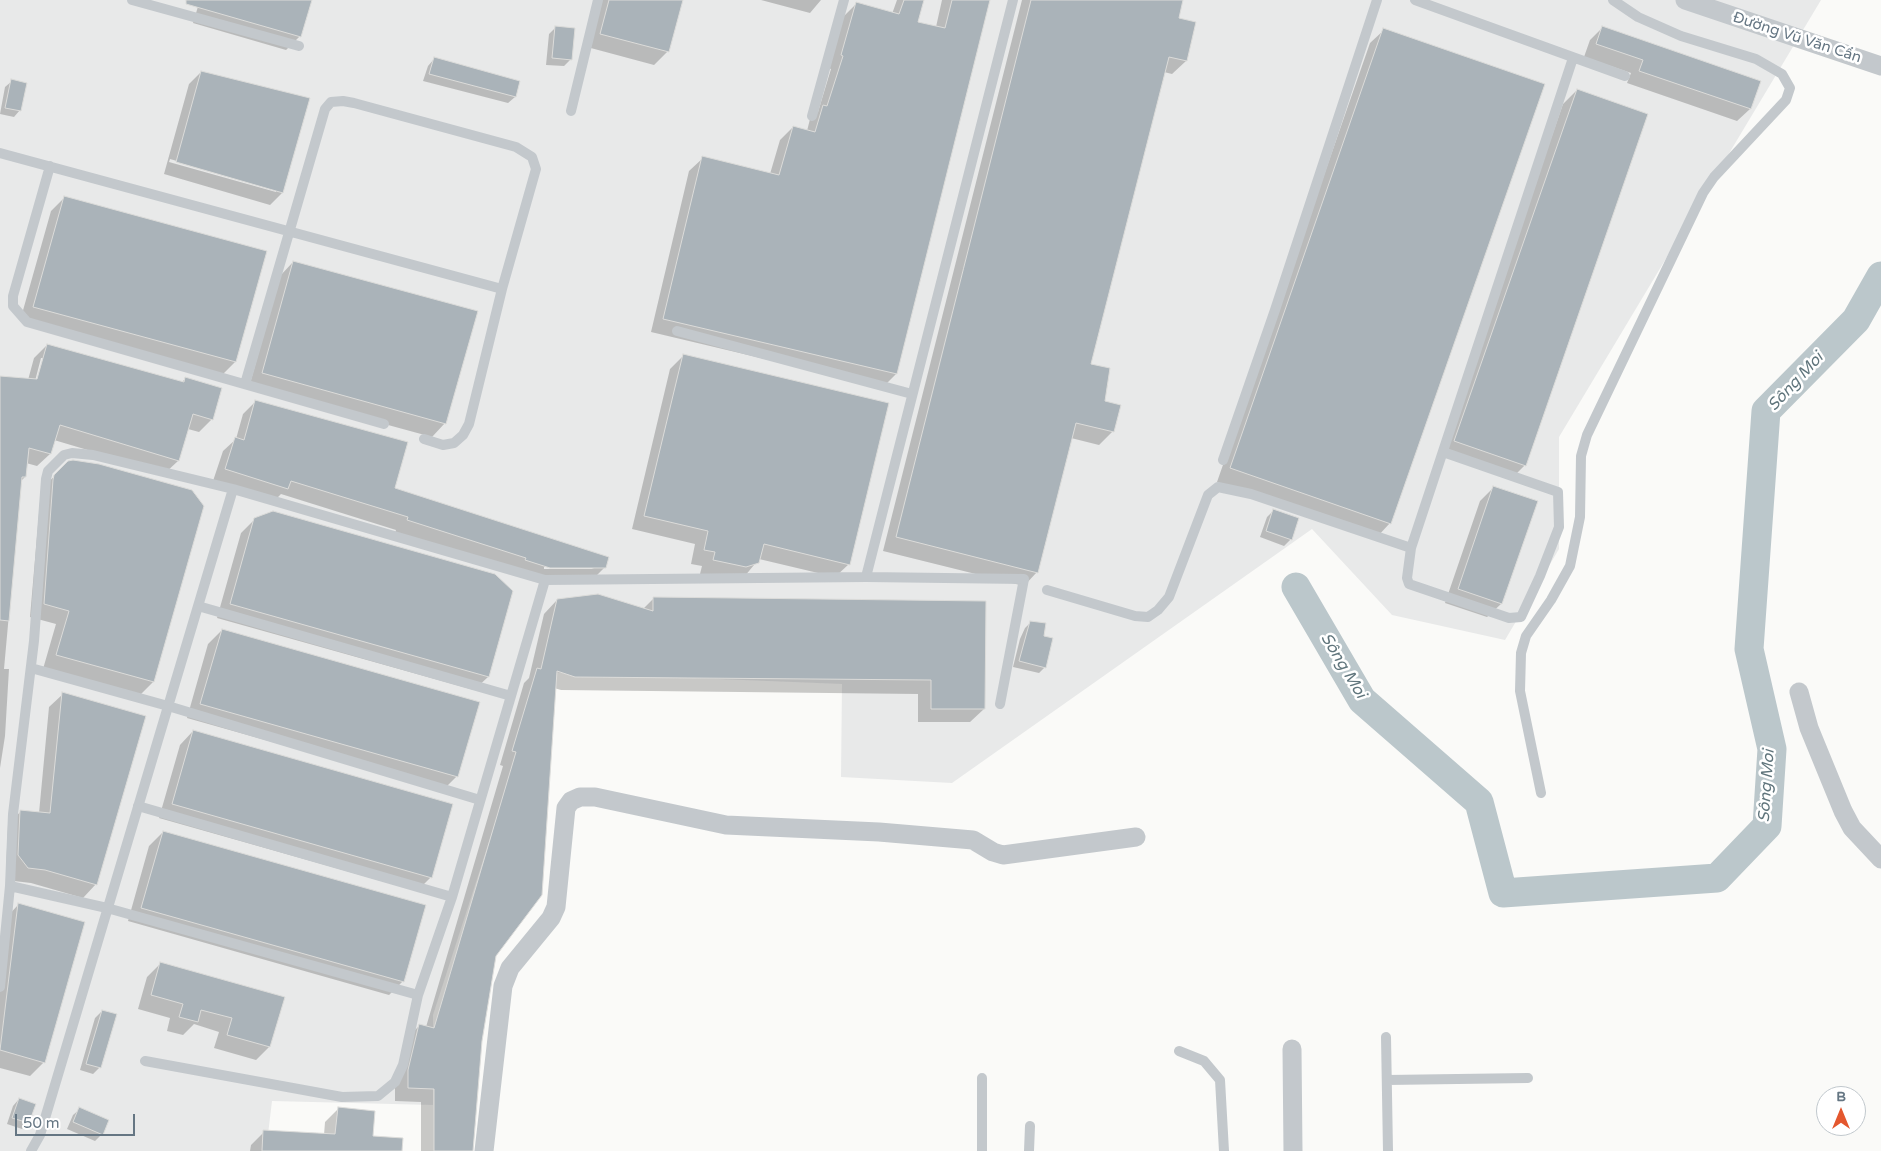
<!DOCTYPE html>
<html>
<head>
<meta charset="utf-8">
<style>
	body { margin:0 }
	#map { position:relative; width:1881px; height:1151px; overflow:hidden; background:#fafaf8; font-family:"Varela Round",sans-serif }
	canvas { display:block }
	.north { position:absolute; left:1816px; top:1086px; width:50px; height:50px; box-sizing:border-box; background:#fff; border:1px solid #c1c8cd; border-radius:50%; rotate:0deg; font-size:14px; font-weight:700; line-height:20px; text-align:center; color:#657683 }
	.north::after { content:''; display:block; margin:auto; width:18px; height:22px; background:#e4572e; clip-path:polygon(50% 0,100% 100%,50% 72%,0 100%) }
	.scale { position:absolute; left:15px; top:1114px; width:120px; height:22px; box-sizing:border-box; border:2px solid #657683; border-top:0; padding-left:6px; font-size:15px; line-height:18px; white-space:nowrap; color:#657683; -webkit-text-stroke:4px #fff; paint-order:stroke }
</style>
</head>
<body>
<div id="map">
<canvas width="1881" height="1151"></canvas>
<div class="north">B</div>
<div class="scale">50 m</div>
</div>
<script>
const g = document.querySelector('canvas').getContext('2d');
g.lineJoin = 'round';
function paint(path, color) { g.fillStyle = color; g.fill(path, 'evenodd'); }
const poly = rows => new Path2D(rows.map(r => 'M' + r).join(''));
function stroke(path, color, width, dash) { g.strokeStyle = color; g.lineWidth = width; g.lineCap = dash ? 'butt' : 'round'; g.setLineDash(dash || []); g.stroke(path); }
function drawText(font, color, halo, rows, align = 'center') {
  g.font = font + ' "Varela Round",sans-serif'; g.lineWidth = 5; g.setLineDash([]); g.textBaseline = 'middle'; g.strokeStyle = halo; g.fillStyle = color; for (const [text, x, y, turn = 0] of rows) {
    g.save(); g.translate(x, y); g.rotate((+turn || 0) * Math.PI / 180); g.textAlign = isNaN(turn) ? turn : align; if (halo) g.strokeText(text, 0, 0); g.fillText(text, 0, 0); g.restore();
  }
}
const built = poly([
	[0,0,1821,0,1559,437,1559,549,1505,640,1392,615,1312,529,952,783,841,777,842,684,544,672,433,1015,433,1105,272,1101,266,1151,0,1151]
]);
const shadow = poly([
	[200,0,311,0,300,36,286,50,193,23],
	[600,0,682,0,668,51,654,65,587,47],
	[761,0,821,0,810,13],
	[897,0,923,0,916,22,936,27,942,0,989,0,896,374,883,387,651,332,689,171,703,158,770,174,780,140,793,127,807,131,810,119,818,112,831,69,828,68,843,17,856,4,892,14],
	[1022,0,1182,0,1177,19,1195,23,1186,61,1172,74,1164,72,1090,365,1113,431,1099,445,1071,438,1037,572,1024,586,883,551],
	[556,27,570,60,564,66,546,65,549,34],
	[1603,27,1759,82,1750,109,1737,121,1627,83,1631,73,1584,57,1590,40],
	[1384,30,1390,523,1377,537,1217,482,1370,43],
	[434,59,515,97,508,103,423,81,428,66],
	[201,72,282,193,270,205,164,174,189,84],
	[170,159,276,190,276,192,169,162],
	[12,81,20,110,14,117,0,114,5,87],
	[1577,90,1525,465,1511,479,1441,455,1563,104],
	[65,197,265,252,235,362,221,376,20,321,51,211],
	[293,262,445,423,432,437,249,387,280,276],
	[47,345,181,383,185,379,212,419,199,432,188,429,178,461,165,473,54,440,50,454,37,466,26,463,25,477,21,481,4,669,9,669,5,736,0,768,0,377,28,380,34,358],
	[41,358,44,358,36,386,34,385],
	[684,355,849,564,835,577,759,559,744,577,700,574,702,566,691,564,695,544,632,529,670,369],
	[256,401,394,488,605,567,592,580,537,580,395,533,396,530,281,494,274,501,213,481,223,451,236,439,243,414],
	[544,567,589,567,594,569,544,569],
	[68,462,203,506,153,682,139,696,43,669,56,624,30,617,41,490],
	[1494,487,1501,604,1487,617,1445,603,1480,501],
	[1274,510,1291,539,1284,546,1260,537,1267,517],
	[255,519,512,592,488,677,474,690,217,618,241,533],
	[653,599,985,603,984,709,970,722,918,722,918,694,561,690,554,688,495,956,480,1040,472,1151,421,1151,421,1102,395,1101,395,1085,406,1039,419,1026,426,1027,503,766,500,765,524,683,529,678,544,614,557,600,643,609],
	[1031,622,1043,637,1045,667,1039,673,1013,667,1020,639,1025,628],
	[222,630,457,776,443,790,187,718,208,644],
	[63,694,96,884,83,898,31,883,14,881,6,870,8,825,21,811,39,813,49,707],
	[193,731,431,877,417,891,159,818,180,745],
	[163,832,403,981,389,995,128,921,149,846],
	[18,905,44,1062,30,1076,0,1068,0,955,5,919],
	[161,963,269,1047,256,1060,214,1048,219,1032,194,1024,183,1035,167,1031,170,1018,138,1009,147,977],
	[102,1011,100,1067,93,1074,80,1070,95,1018],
	[19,1099,28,1123,22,1129,7,1124,13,1106],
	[80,1109,102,1134,95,1141,67,1129,73,1115],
	[338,1109,371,1137,401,1151,250,1151,251,1145,264,1132,324,1135,325,1122]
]);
const river = poly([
	[1296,587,1362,700,1479,802,1503,893,1717,878,1767,826,1772,749,1749,649,1766,411,1856,320,1881,276]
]);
const building = poly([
	[186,0,312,0,301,37,186,4,186,0],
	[609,0,683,0,669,52,600,34,609,0],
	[904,0,924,0,918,22,945,28,952,0,990,0,897,374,663,319,702,156,779,175,793,126,815,132,823,105,827,106,843,56,841,55,856,2,899,14,904,0],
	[1031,0,1183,0,1179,18,1196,22,1187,61,1169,57,1091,364,1110,368,1105,401,1121,405,1114,432,1076,423,1038,573,896,537,1031,0],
	[555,26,575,28,572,60,552,58,555,26],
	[1602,26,1761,81,1751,109,1639,71,1643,60,1596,44,1602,26],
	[1383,28,1545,84,1391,524,1230,468,1383,28],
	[434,57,520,81,516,97,429,74,434,57],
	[201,71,310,98,283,193,176,162,201,71],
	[11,79,27,83,21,111,5,108,11,79],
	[1577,89,1648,114,1526,466,1454,441,1577,89],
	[64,196,267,251,236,362,33,307,64,196],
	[293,261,478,311,446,424,262,373,293,261],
	[47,344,184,382,185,377,222,388,213,420,193,414,179,461,60,425,51,454,29,448,26,477,22,477,9,621,0,620,0,376,37,379,47,344],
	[683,354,889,403,850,565,764,544,759,563,746,567,713,560,715,552,704,550,708,531,644,516,683,354],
	[255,400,408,442,395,488,609,557,606,568,550,568,525,560,526,558,407,520,408,517,291,481,288,489,225,469,235,437,244,440,255,400],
	[73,460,99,464,192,490,204,506,154,682,56,655,69,611,44,604,53,480,54,475,68,461,73,460],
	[1493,486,1538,501,1502,604,1458,589,1493,486],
	[1273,509,1299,518,1292,540,1266,531,1273,509],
	[273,511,495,574,513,591,489,677,230,604,254,518,273,511],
	[598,594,653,611,653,597,986,601,985,709,931,709,931,680,575,677,557,671,542,895,496,956,482,1041,473,1151,434,1151,434,1089,408,1088,408,1070,419,1024,434,1028,516,752,512,751,537,668,541,669,557,599,598,594],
	[1030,621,1046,623,1044,636,1053,638,1046,668,1019,661,1030,621],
	[222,629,480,702,458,777,200,704,222,629],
	[62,692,146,716,97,885,45,870,28,868,18,855,20,810,50,813,62,692],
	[193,730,453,804,432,878,172,804,193,730],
	[163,831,426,905,404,982,141,908,163,831],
	[18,903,85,922,45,1063,0,1050,18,903],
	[160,962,285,997,270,1047,227,1035,232,1018,201,1010,198,1022,179,1017,183,1004,151,995,160,962],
	[102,1010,117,1014,101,1068,86,1064,102,1010],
	[19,1098,36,1104,29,1123,12,1118,19,1098],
	[79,1107,109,1120,103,1135,73,1122,79,1107],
	[338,1107,375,1111,373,1136,403,1138,402,1151,262,1151,263,1130,335,1134,338,1107]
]);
const service = poly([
	[132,0,299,46],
	[1415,0,1625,76],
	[571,111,598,0],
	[812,116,844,0],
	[0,153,502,289],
	[50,166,13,296,13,306,27,322,384,424],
	[677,331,912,394],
	[245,384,325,109,331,102,343,101,354,103,516,147,532,157,536,169,502,289,469,424,463,435,454,443,443,445,424,439],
	[1223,460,1275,310,1377,0],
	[1411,548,1573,58],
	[866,577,1013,0],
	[1047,590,1135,616,1148,617,1158,610,1169,597,1208,495,1218,487,1251,494,1411,548,1407,578,1409,584,1509,618,1521,617,1540,576,1559,527,1558,492,1443,452],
	[198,606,511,696],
	[31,668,168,706,480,800],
	[1541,793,1520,691,1521,653,1526,636,1551,600,1570,566,1580,517,1581,456,1587,435,1703,193,1714,177,1786,100,1790,88,1782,74,1756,59,1681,36,1638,17,1613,0],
	[138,806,452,897],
	[0,987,10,886],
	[418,995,107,908,10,886,13,814,34,641,46,479,48,471,64,455,72,453,93,455,233,489,545,580,866,577,1024,579,1000,704],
	[1386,1037,1388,1151],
	[1179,1051,1204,1061,1220,1080,1224,1151],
	[145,1061,342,1097,378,1096,395,1082,403,1065,418,995,452,897,545,580],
	[982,1078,982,1151],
	[1387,1080,1528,1078],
	[31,1151,40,1135,233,489],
	[1029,1151,1030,1126]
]);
const minor = poly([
	[1685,0,1881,66],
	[1799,692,1809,728,1843,811,1852,828,1881,859],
	[1292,1049,1293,1151],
	[484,1151,503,986,510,968,551,918,556,907,566,808,571,801,580,797,595,797,726,825,879,832,973,840,993,852,1003,855,1136,837]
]);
const streetNames = [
	["Đường Vũ Văn Cẩn",1797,38,18]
];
const waterNames = [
	["Sông Moi",1796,382,-47],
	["Sông Moi",1343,666,59],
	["Sông Moi",1767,786,-86]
];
paint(built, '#e8e9e9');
paint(shadow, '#0003');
stroke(river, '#bbc7cb', 29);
paint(building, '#aab3b9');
stroke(building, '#dcdcda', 1);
stroke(service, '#c3c8cc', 10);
stroke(minor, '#c3c8cc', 19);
drawText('15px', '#657683', '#fff', streetNames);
drawText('italic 16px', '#60757c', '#fff', waterNames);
</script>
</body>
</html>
